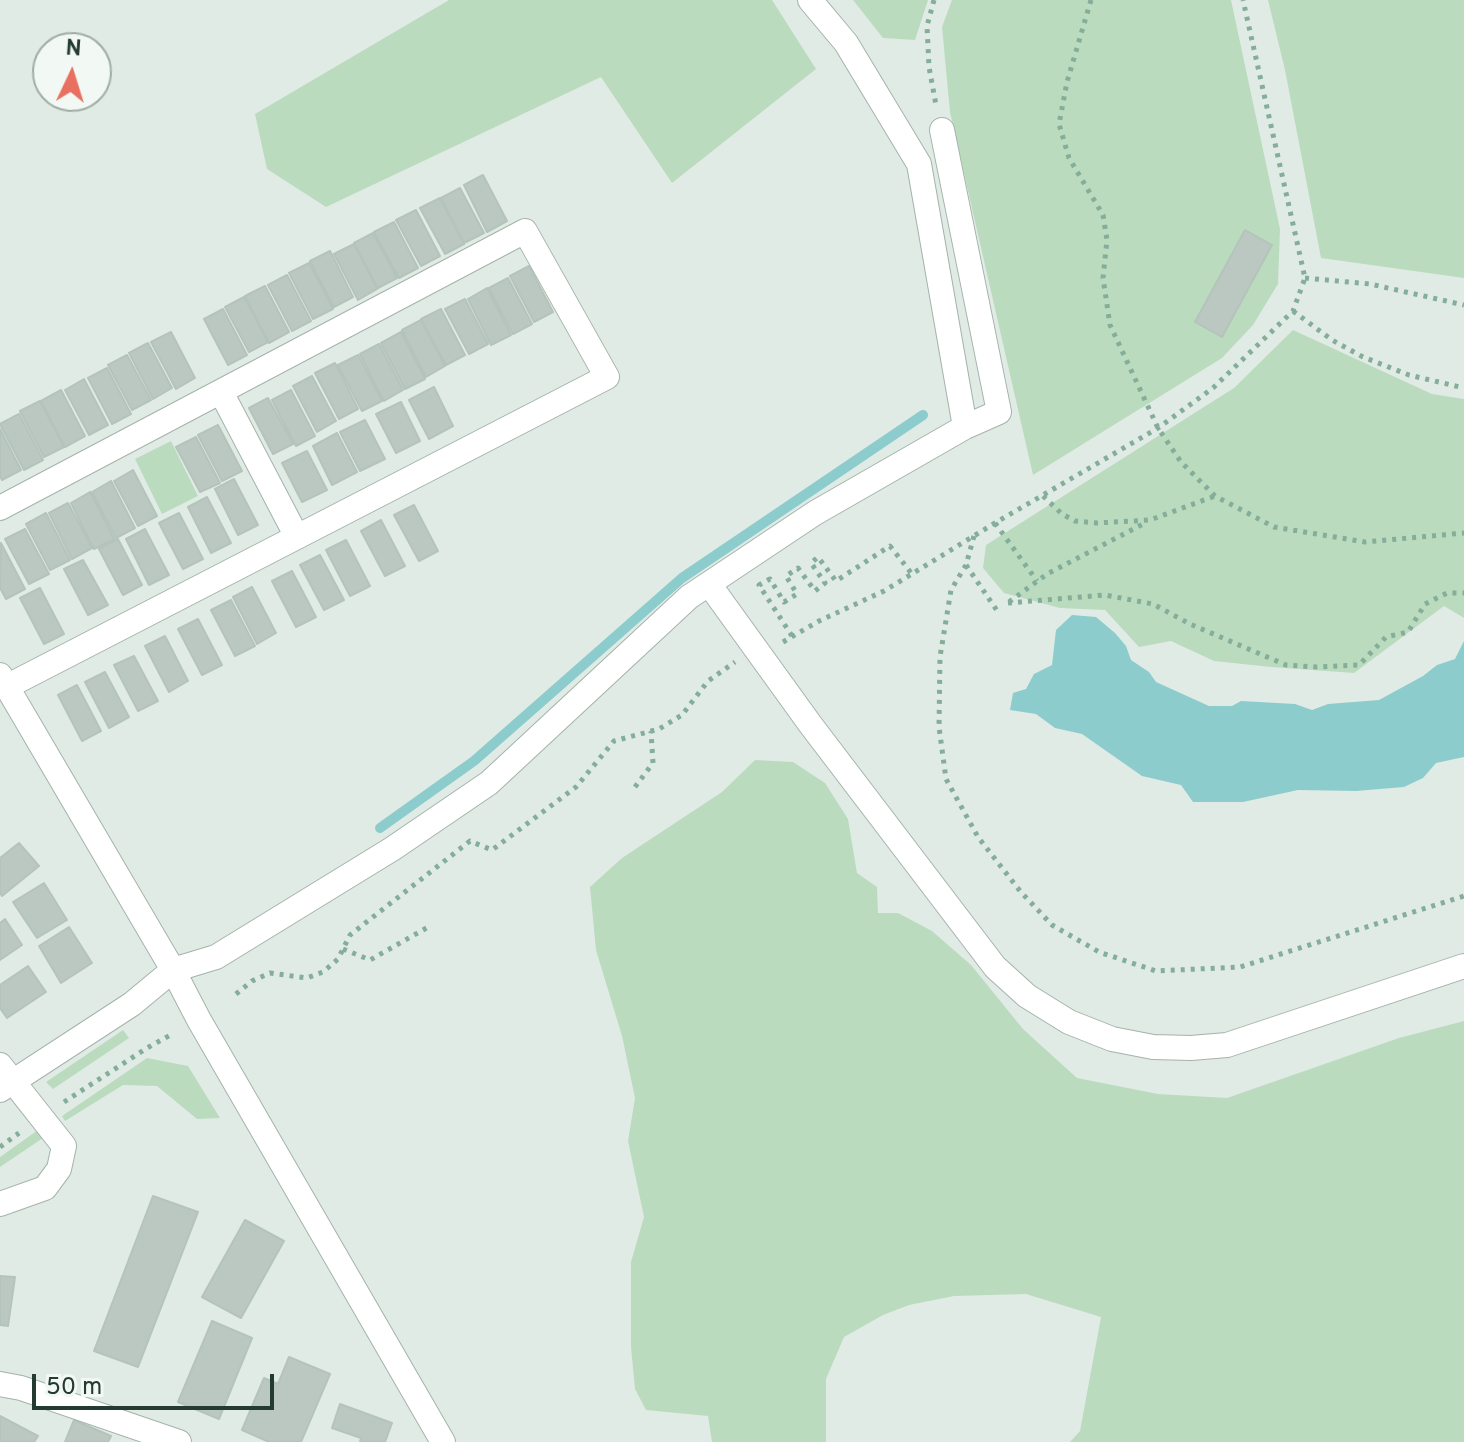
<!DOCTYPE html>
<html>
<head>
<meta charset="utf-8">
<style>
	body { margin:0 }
	#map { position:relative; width:1464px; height:1442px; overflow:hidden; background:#e1ebe5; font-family:Overpass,sans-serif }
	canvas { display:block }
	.north { position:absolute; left:32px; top:32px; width:80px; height:80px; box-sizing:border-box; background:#f2f8f4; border:2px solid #9faca6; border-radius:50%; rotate:4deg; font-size:22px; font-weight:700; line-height:32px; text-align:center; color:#233b31 }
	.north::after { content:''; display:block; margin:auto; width:28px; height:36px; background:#e96f61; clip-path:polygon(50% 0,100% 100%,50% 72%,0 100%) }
	.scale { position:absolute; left:32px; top:1374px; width:242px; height:36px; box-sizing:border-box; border:4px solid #233b31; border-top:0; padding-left:10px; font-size:24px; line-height:28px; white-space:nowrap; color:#233b31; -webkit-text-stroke:6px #f2f8f4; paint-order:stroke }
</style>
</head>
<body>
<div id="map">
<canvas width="1464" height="1442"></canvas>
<div class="north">N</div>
<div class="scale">50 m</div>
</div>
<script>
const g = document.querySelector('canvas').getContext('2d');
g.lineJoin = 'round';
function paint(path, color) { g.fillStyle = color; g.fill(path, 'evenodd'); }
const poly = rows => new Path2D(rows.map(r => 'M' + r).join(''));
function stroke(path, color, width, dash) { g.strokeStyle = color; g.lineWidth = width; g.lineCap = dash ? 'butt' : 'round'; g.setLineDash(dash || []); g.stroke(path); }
const green = poly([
	[449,0,772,0,816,69,672,183,601,77,326,207,267,169,255,114],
	[853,0,928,0,915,40,883,38],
	[952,0,1231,0,1280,229,1278,284,1253,325,1222,358,1033,475,950,112,942,27],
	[1268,0,1464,0,1464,278,1321,258,1285,70],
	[1293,330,1432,394,1464,399,1464,618,1444,606,1354,673,1271,667,1214,661,1171,641,1139,647,1105,610,1060,608,1004,593,983,568,986,545,1234,388],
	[171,441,198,496,162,514,135,459],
	[755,760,793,762,825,783,848,819,857,873,877,887,878,913,898,913,932,931,971,965,1023,1029,1077,1078,1158,1094,1227,1098,1399,1038,1464,1021,1464,1442,1070,1442,1080,1431,1101,1317,1026,1294,954,1296,909,1305,883,1315,844,1337,826,1379,826,1442,712,1442,708,1416,646,1410,635,1389,631,1347,631,1262,644,1217,628,1141,635,1098,622,1036,596,950,590,887,622,858,722,792],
	[123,1030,129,1038,53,1089,46,1082],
	[147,1058,188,1066,220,1118,197,1119,157,1086,123,1085,65,1121,62,1116],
	[38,1130,43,1138,0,1167,0,1157]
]);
const water = poly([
	[1072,615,1096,617,1115,633,1126,646,1131,660,1149,672,1156,682,1209,706,1232,706,1241,701,1295,704,1312,710,1328,704,1379,700,1423,676,1437,665,1455,659,1464,641,1464,757,1436,763,1423,778,1404,787,1356,791,1298,790,1243,802,1193,802,1181,785,1142,776,1082,734,1055,728,1036,714,1010,710,1013,693,1026,689,1034,674,1052,665,1056,630]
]);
const stream = poly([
	[380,828,474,761,682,578,923,415]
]);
const building = poly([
	[483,175,507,221,487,232,464,185,483,175],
	[460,188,484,233,464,243,441,198,460,188],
	[440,198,464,244,445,254,420,208,440,198],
	[416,210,440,256,421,266,396,220,416,210],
	[394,222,418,268,399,278,374,232,394,222],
	[1245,230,1272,245,1222,337,1195,322,1245,230],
	[373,233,397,278,378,288,354,243,373,233],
	[354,244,377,289,358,300,334,254,354,244],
	[330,251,353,297,334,307,310,261,330,251],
	[309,263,333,309,313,319,289,273,309,263],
	[529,266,553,312,534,322,510,276,529,266],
	[287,275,311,321,292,331,268,285,287,275],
	[508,278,532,324,513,334,489,288,508,278],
	[265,286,289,332,269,343,245,296,265,286],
	[487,288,511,335,491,345,468,299,487,288],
	[244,297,268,342,249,352,225,307,244,297],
	[465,299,488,344,469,354,445,309,465,299],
	[223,309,247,355,228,365,204,319,223,309],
	[441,309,465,355,446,365,421,319,441,309],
	[421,320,445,366,426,377,402,330,421,320],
	[171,332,195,378,176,389,151,342,171,332],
	[401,332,425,379,405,389,381,343,401,332],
	[148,343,172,388,153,399,129,353,148,343],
	[379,344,403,390,384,401,360,354,379,344],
	[127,355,151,400,132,410,108,365,127,355],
	[358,355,382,401,362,411,338,365,358,355],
	[335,363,358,409,339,419,315,373,335,363],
	[107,368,131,414,112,424,88,378,107,368],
	[312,376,336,421,317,432,293,386,312,376],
	[84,379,108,425,89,435,65,390,84,379],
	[434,387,453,426,429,439,409,400,434,387],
	[61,390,85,436,65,447,41,401,61,390],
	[291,390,315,436,296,446,272,400,291,390],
	[268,398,293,444,273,454,249,408,268,398],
	[40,401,64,447,44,457,20,411,40,401],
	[401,402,420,441,396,453,376,414,401,402],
	[19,414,43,460,24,470,0,424,19,414],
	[365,420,385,459,360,471,340,432,365,420],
	[218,425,242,471,222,481,198,435,218,425],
	[0,429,21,470,2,480,0,476,0,429],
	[337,433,357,472,332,485,313,446,337,433],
	[196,437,220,483,200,492,176,447,196,437],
	[307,451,327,490,302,502,282,463,307,451],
	[133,470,157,516,138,526,114,481,133,470],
	[234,479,258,525,238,535,215,489,234,479],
	[111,481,135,528,116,538,92,492,111,481],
	[90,492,114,539,94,549,71,503,90,492],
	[207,497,231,543,211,553,188,507,207,497],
	[68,503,92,548,72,559,49,513,68,503],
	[414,505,438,551,419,561,394,515,414,505],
	[46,513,70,560,50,570,26,524,46,513],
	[179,513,203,559,183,569,159,523,179,513],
	[381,520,405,566,385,576,361,531,381,520],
	[25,529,49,574,29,584,5,539,25,529],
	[145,529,169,575,149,585,126,539,145,529],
	[118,539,142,585,123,595,99,549,118,539],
	[346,540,370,586,350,596,326,550,346,540],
	[1,543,25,589,6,599,0,588,1,543],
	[320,555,344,600,324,610,300,565,320,555],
	[83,560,108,605,88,615,64,569,83,560],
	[292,571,316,617,296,627,272,581,292,571],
	[252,587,276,633,257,644,233,597,252,587],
	[40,588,64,634,44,644,20,598,40,588],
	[231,600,255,646,235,656,211,610,231,600],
	[198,619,222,665,202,675,178,629,198,619],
	[165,636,188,681,169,692,145,646,165,636],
	[134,656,158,701,138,711,114,665,134,656],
	[105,672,129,717,109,728,85,682,105,672],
	[77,685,101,731,82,741,58,695,77,685],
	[19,843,39,866,2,896,0,893,0,858,19,843],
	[44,883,67,920,37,938,13,902,44,883],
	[5,919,22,945,0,960,0,923,5,919],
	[69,927,92,963,61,983,39,946,69,927],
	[28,966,46,992,7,1018,0,1008,0,985,28,966],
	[153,1196,198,1212,138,1367,94,1351,153,1196],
	[245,1220,284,1241,241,1318,202,1297,245,1220],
	[0,1276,15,1277,8,1326,0,1325,0,1276],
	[212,1321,252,1338,219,1419,178,1402,212,1321],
	[289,1357,330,1374,301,1442,269,1442,242,1430,264,1378,278,1384,289,1357],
	[340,1404,392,1423,385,1442,360,1442,361,1438,332,1428,340,1404],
	[0,1416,38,1436,34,1442,0,1442,0,1416],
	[74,1420,111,1436,108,1442,65,1442,74,1420]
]);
const path = poly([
	[934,0,927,26,929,67,936,105],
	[1091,0,1067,82,1059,124,1069,158,1103,215,1107,240,1103,278,1110,325,1158,428,1181,462,1215,496,1274,527,1365,542,1464,533],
	[1305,278,1370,284,1464,305],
	[1293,311,1332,340,1363,357,1409,375,1464,388],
	[1043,496,1062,514,1075,521,1097,523,1150,520,1215,496],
	[995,523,1037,581],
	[974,536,966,565,951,590,940,657,939,727,946,779,978,837,1020,891,1052,925,1099,952,1156,971,1240,967,1464,896],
	[966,565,998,612],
	[1009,602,1047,574,1145,523],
	[1008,603,1105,595,1153,604,1190,624,1286,665,1316,667,1359,665,1386,637,1408,632,1425,604,1447,593,1464,593],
	[792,636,759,585,770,579,784,602,797,594,786,576,798,568,815,591,825,583,811,563,818,557,836,581,890,546,912,574],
	[783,642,819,621,884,591,995,523,1158,428,1213,388,1293,311,1305,278,1243,0],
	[635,787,653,763,651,731],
	[343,949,370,960,430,926],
	[236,994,252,981,270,973,307,978,323,972,338,959,350,935,470,841,492,850,576,787,614,741,659,729,682,715,708,681,735,662],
	[64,1102,147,1048,174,1033],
	[0,1147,19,1133]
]);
const minor = poly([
	[810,0,846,43,919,164,965,427],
	[221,392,297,537],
	[0,508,525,231,607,377,8,686],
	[709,584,810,724,995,967,1027,996,1069,1022,1112,1039,1153,1047,1191,1048,1227,1045,1464,966],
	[0,675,173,970,199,1020,443,1442],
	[0,1065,64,1146,59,1169,45,1188,0,1204],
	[0,1090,132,1004,173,970,216,957,392,849,489,783,689,597,815,513,965,427,999,412,942,130],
	[0,1384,21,1388,179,1442]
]);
paint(green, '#bbdbbf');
paint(water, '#8ccccd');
stroke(stream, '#8ccccd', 10);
paint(building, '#bac8c1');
stroke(building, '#b4c4bb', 2);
stroke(minor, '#a4b3ab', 26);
stroke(path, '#84ad9a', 5, [4, 6]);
stroke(minor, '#fff', 24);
</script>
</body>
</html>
